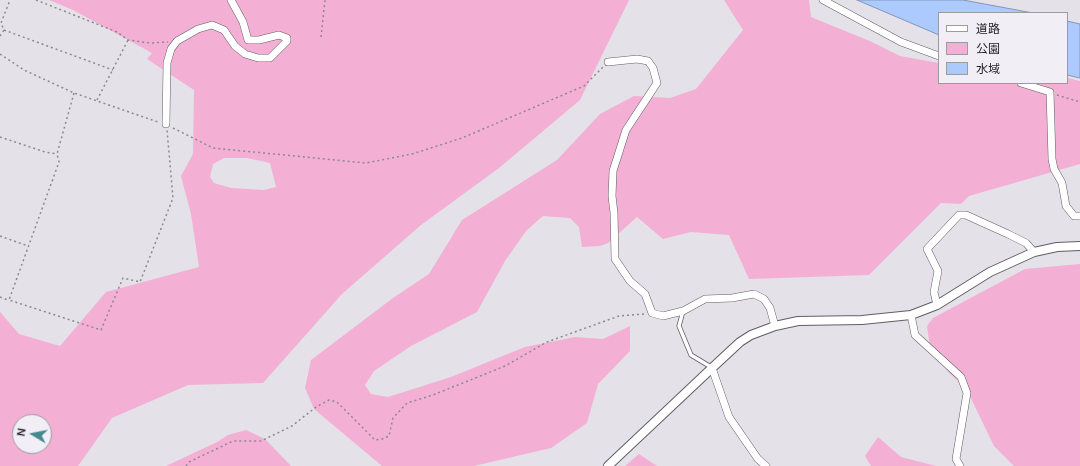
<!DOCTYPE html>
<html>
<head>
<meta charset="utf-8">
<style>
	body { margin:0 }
	#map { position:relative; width:1080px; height:466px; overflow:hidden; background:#e4e1e8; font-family:Manrope,"Noto Sans JP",sans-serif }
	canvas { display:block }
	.legend { position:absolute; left:938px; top:12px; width:130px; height:72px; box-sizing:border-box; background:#f1eef6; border:1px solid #9d9ba0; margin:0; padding:5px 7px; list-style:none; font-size:12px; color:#1f1e20 }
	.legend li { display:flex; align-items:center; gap:8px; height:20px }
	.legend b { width:20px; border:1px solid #9d9ba0 }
	.north { position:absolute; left:12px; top:414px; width:40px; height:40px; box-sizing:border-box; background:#f1eef6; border:1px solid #9d9ba0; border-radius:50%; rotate:280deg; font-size:11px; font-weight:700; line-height:16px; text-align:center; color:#1f1e20 }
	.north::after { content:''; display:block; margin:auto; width:14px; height:18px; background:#438b8e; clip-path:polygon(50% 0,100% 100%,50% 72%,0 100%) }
</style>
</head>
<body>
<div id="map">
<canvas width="1080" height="466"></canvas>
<ul class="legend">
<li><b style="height:5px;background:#fff"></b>道路</li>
<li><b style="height:11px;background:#f3b0d4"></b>公園</li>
<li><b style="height:11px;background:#adcaff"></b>水域</li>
</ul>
<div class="north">N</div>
</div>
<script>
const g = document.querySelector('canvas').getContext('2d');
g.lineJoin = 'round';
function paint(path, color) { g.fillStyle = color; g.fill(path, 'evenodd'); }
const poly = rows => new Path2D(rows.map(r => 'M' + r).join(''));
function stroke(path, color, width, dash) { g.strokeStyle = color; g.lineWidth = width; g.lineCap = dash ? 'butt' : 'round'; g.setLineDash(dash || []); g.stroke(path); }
const green = poly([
	[49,0,629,0,580,100,499,168,421,225,342,294,263,383,188,385,112,418,78,466,0,466,0,312,19,334,60,346,106,292,199,267,191,214,181,176,193,154,194,90,147,59,152,53,73,10],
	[224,158,247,158,270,163,276,187,264,190,231,188,214,183,210,177,213,164],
	[20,422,44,422,44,446,20,446],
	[724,0,809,0,811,17,872,42,900,56,939,63,939,83,1067,83,1068,78,1080,81,1080,164,969,196,961,204,941,203,869,275,749,279,729,235,691,232,663,239,637,217,608,243,600,246,582,247,579,227,570,218,543,216,526,231,505,261,477,312,411,346,374,371,365,385,371,394,388,397,451,377,525,347,575,337,603,339,630,326,630,351,598,384,587,423,551,448,474,466,382,466,314,409,305,388,311,360,393,298,429,274,462,220,557,160,600,114,634,96,670,98,696,89,743,30],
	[1080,264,1080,466,1014,466,994,446,966,388,949,373,930,348,927,326,933,318,1025,269],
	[246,430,265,439,291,466,166,466,217,442,228,435],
	[878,437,901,457,936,466,871,466,865,456],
	[639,454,657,466,625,466]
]);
const water = poly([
	[857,0,963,0,1033,13,939,13,939,35,857,0],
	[1067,21,1080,24,1080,78,1067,75,1067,21]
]);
const path = poly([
	[36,0,117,32,128,40,150,43,168,42],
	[4,30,113,70],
	[0,36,4,30,1,23,10,0],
	[321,37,325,0],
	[0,54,24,70,74,93,158,122],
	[74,93,57,154,59,162,9,300,101,330,123,278,140,282,173,198,167,130],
	[1057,95,1080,102],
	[97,100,128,40],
	[173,128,213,148,366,163,412,154,462,138,584,86,603,67],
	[0,137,45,152,57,154],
	[0,236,28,246],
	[0,297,8,300],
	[186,466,189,462,233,441,261,441,292,426,316,407,329,400,337,402,375,440,382,439,389,436,393,418,407,403,433,395,505,366,547,342,619,316,644,314]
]);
const service = poly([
	[683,311,679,326,691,355,711,367]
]);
const minor = poly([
	[823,0,901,42,939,56],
	[608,62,637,59,648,61,653,68,657,83,626,130,613,171,612,196,614,213,615,259,630,281,645,294,652,313,663,316,683,311,705,299,732,298,754,294,764,299,770,308,775,326],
	[1021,83,1050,92,1052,159,1054,169,1062,183,1066,206,1074,216,1080,216],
	[166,124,167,63,171,49,177,41,198,29,212,25,224,30,235,46,245,54,258,58,270,58,287,41,287,38,279,35,259,40,248,40,243,22,231,0],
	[937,305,934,292,938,271,927,249,959,215,966,215,1008,234,1026,243,1034,252],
	[911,315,915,335,961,377,967,393,956,459,960,466],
	[712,368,729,417,758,459,766,466]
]);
const tertiary = poly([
	[608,466,712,368,740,342,751,335,775,326,798,321,862,320,911,315,937,305,990,272,1034,252,1057,247,1080,246]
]);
paint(green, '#f3b0d4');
paint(water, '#adcaff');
stroke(water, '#8296bc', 1);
stroke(service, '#605e64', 5);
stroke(minor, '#605e64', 8);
stroke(tertiary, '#605e64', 10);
stroke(path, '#8b898e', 1.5, [2, 3]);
stroke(service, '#fff', 3.5);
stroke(minor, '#fff', 7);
stroke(tertiary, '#fff', 8);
</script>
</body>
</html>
